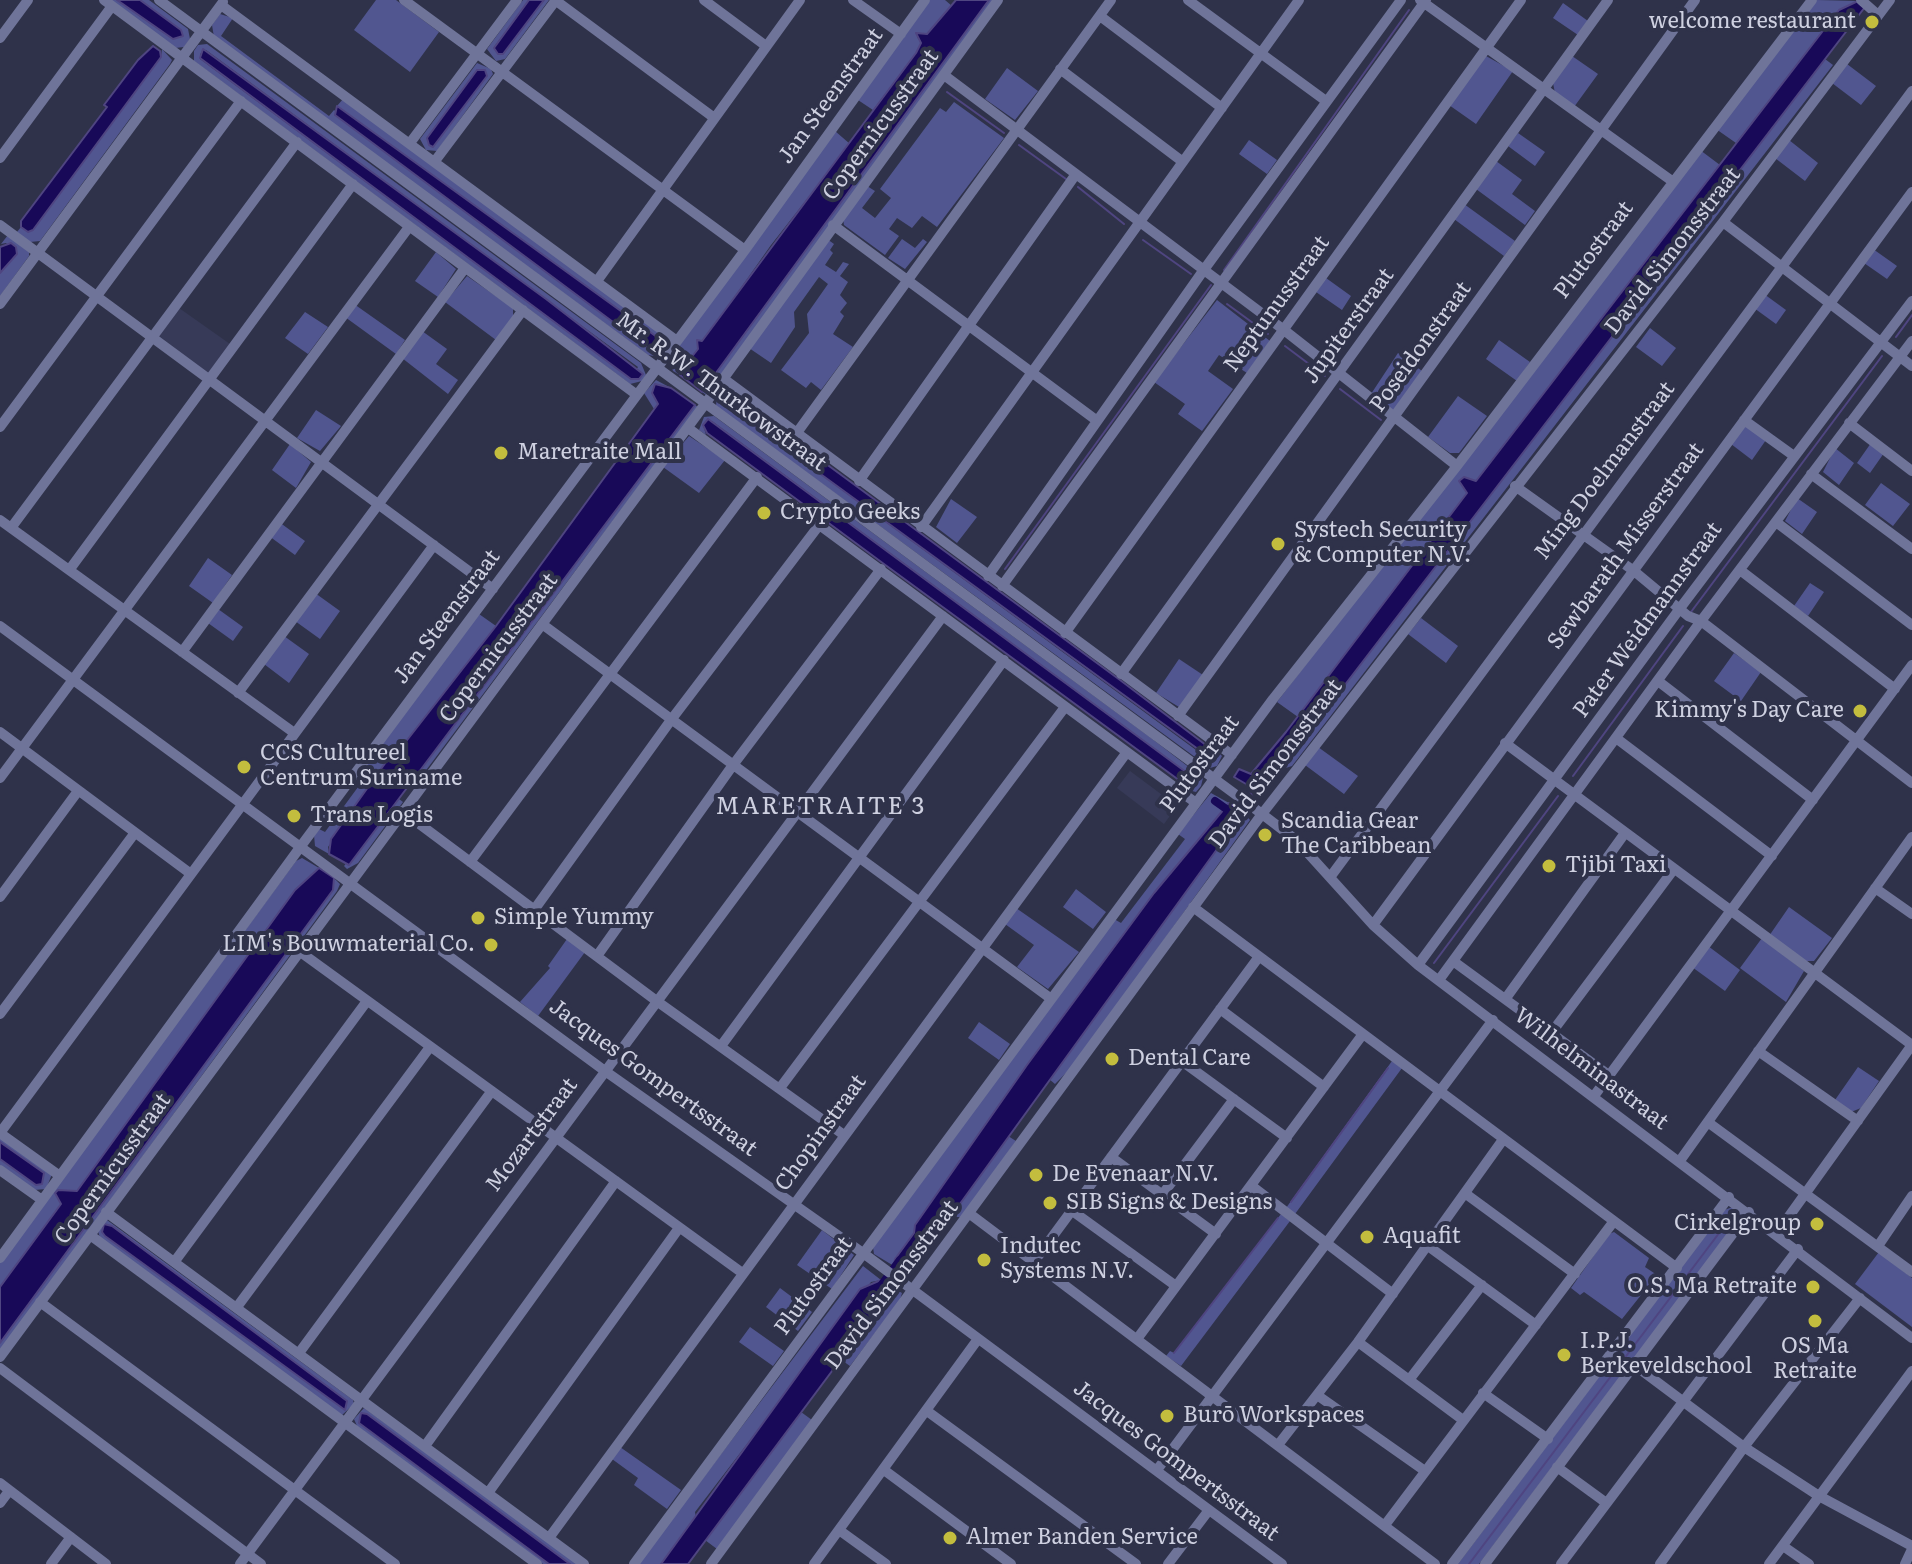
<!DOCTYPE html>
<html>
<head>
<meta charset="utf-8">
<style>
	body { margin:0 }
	canvas { display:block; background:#2f324a }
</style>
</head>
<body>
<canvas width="1912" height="1564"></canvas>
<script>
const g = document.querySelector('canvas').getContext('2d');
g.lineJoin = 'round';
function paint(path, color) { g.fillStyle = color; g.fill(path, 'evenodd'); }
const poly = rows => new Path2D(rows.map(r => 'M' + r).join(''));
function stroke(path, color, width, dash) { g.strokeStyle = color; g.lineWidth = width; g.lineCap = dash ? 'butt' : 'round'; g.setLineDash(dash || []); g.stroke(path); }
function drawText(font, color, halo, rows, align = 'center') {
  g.font = font + ' Literata,serif'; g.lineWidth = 8; g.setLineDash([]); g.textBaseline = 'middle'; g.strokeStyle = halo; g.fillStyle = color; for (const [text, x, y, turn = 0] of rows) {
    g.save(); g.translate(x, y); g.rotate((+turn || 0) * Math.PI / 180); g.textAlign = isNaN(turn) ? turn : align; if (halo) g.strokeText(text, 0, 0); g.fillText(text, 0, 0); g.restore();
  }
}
const built = poly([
	[179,308,230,344,208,374,158,335],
	[1130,771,1177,806,1164,824,1117,788]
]);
const green = poly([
	[111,0,117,0,165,34,181,30,140,0,149,0,188,29,190,39,184,47,175,48],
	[376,0,396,0,439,32,410,72,354,30],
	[523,0,529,0,494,47,503,54,544,0,549,0,505,59,496,61,487,49],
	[930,0,945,0,952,6,927,34,917,37,921,43,916,53,873,110,858,100],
	[989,0,996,0,706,395,702,392,804,249],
	[1817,0,1858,1,1839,10,1736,143,1716,129],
	[1563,3,1588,21,1578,35,1553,18],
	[220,14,233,18,221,36,329,116,334,110,657,352,660,340,337,106,343,99,665,337,667,349,660,357,648,355,214,37,212,25],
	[207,44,641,363,646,375,642,381,630,384,194,61,194,51,198,45],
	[206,50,638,367,631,379,200,59,200,54],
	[162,49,172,60,170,64,40,241,30,242,17,232,21,227,28,232,33,230,161,57],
	[1486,56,1513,71,1476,124,1449,105],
	[1572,56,1598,74,1574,107,1555,93,1553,83],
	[1825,59,1833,65,1292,766,1276,771],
	[477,63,491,69,493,74,437,151,426,150,420,139],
	[1847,64,1876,86,1861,105,1832,83],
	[1007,68,1038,91,1015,120,985,99],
	[954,102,1004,138,937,227,922,216,912,228,897,218,889,229,899,236,885,255,844,225,843,219,867,186,875,191,862,208,875,218,891,198,880,189,940,108,946,112],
	[835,131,850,144,771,245,690,360,676,357,673,363,681,371,680,375,673,371,669,359],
	[1518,133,1545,152,1535,166,1508,146],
	[1249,140,1277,160,1267,174,1239,154],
	[1789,140,1818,163,1805,181,1775,158],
	[1700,150,1720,165,1475,482,1464,477,1460,481,1467,493,1298,717,1277,702],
	[1496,161,1522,180,1512,194,1535,211,1525,225,1476,189],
	[1464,204,1515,241,1504,256,1454,219],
	[8,235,29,252,29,256,0,296,0,273,17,254,6,243,1,244],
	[827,239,834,244,830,250,833,253,825,265,836,272,843,262,849,264,840,276,848,282,840,295,847,303,840,312,844,316,833,334,853,347,821,390,811,382,806,388,781,370,809,333,807,314,828,284,819,277,794,312,795,327,771,363,749,348],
	[902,239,915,248,923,239,927,242,905,269,888,258],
	[1873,249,1897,266,1887,279,1864,263],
	[436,252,456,269,438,297,415,281],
	[467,276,513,308,513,317,496,340,445,302],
	[1326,278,1351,296,1342,310,1316,292],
	[1764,294,1786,310,1776,324,1754,308],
	[1217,300,1270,341,1247,373,1219,355,1208,371,1233,389,1202,431,1178,414,1185,404,1154,382],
	[354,304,405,340,396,354,345,317],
	[305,312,328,327,308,354,285,338],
	[1650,328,1676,348,1662,366,1636,347],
	[422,331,447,349,436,364,458,380,448,394,402,358],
	[1499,340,1530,362,1517,381,1486,359],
	[1398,353,1422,371,1394,411,1371,394],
	[656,380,671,388,665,388,656,396,658,404,654,409,644,393],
	[727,388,723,393,767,435,1211,761,1216,750,1222,756,1217,766,1210,768,716,406,717,395],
	[1458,396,1487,416,1459,453,1450,453,1428,437],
	[695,405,698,407,424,773,418,772],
	[316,410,341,426,320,451,297,438],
	[714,416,1151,738,1199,775,1203,778,1201,786,1196,792,1188,790,1187,786,1193,788,1194,778,712,421,703,424,706,435,699,430,704,417],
	[1745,426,1766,440,1752,460,1731,444],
	[689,436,725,460,699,493,663,467],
	[1871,443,1884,453,1870,473,1857,463],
	[290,444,311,462,296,488,272,470],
	[1835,448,1854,463,1839,485,1823,472],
	[1881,483,1910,504,1893,526,1865,505],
	[1797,498,1817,512,1802,534,1785,521],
	[951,499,977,517,957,543,936,527],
	[279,522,305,541,295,555,269,536],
	[208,558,232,575,213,603,189,586],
	[1810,583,1824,592,1808,616,1794,606],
	[315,593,340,611,320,639,295,621],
	[218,609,243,627,233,641,208,623],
	[479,614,496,626,397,753,391,755,328,847,329,854,315,846,314,835,319,829,325,832,361,783,356,779],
	[1421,618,1458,646,1446,663,1408,634],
	[284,636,309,654,289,683,264,664],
	[1734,653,1761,672,1741,701,1714,681],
	[1179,659,1203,675,1179,707,1156,693],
	[1318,747,1358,776,1344,794,1305,765],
	[1211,793,1229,803,1154,893,1027,1065,915,1225,915,1233,895,1259,894,1266,874,1254,873,1247,1114,919,1121,923,1185,839,1178,834],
	[399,799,403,802,358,863,347,869,344,866],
	[1244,813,1250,820,1074,1065,1055,1084,1049,1079],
	[302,858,319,868,295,890,77,1192,58,1190,61,1204,0,1287,0,1263,296,861],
	[334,878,340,884,337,891,0,1351,0,1343,28,1303,333,890],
	[1076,889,1106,912,1093,929,1063,907],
	[1789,907,1832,938,1814,961,1805,961,1769,936],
	[1016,908,1079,952,1048,989,1017,967,1034,945,1005,924],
	[1762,938,1804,971,1786,1002,1740,968],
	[567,939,585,952,538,1016,520,1002,550,968,548,966],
	[1708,946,1740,970,1725,991,1692,967],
	[979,1022,1010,1044,999,1060,968,1038],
	[1392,1061,1402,1068,1295,1214,1286,1208],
	[1858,1067,1879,1081,1861,1108,1851,1112,1835,1100],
	[1008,1136,1016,1141,962,1217,954,1217,908,1276,901,1271,938,1220,949,1219],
	[0,1138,52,1174,46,1189,34,1190,0,1165,0,1159,36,1185,44,1173,0,1142],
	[1733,1207,1741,1215,1734,1226,1479,1564,1458,1564,1724,1210],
	[1281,1214,1290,1221,1181,1366,1166,1356,1170,1351,1174,1353],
	[107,1220,353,1400,354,1404,341,1416,100,1238,98,1231],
	[112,1226,293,1361,346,1410,105,1236,102,1232],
	[822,1230,854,1255,832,1289,797,1265],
	[1614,1232,1649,1258,1645,1267,1657,1275,1622,1319,1584,1292,1580,1295,1571,1288,1609,1234],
	[1879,1252,1912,1278,1912,1327,1855,1284],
	[863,1266,881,1280,871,1282,695,1512,696,1518,661,1564,638,1564],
	[888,1285,902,1293,900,1300,850,1366,840,1359,888,1296],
	[780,1288,812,1312,798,1331,766,1307],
	[750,1327,784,1351,773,1366,739,1342],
	[364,1408,580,1564,570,1564,367,1414,361,1414,360,1423,549,1564,543,1564,357,1426,354,1419],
	[801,1412,812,1420,717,1549,705,1540],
	[620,1447,681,1490,667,1509,634,1485,638,1478,612,1459]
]);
const water = poly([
	[117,0,140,0,181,30,183,36,173,39,117,0],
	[529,0,544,0,503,54,498,54,494,48,529,0],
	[956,0,989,0,702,392,680,375,681,370,673,363,676,357,690,359,698,349,697,340,702,341,916,53,921,43,916,33,927,34,956,0],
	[1858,1,1865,7,1298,746,1258,797,1253,796,1246,784,1234,777,1239,769,1251,774,1286,732,1467,493,1459,481,1464,477,1476,481,1839,10,1858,1],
	[153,46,160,51,161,57,33,230,28,232,21,227,21,221,107,107,104,105,138,60,153,46],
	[203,49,546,299,643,374,639,379,631,379,200,58,203,49],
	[477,70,485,70,487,76,433,147,429,145,427,138,477,70],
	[337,106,661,340,662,347,657,352,652,351,335,115,337,106],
	[11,243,16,247,17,254,0,273,0,247,11,243],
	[655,384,671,388,695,405,349,865,329,854,331,839,391,755,397,753,496,626,658,404,652,393,655,384],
	[727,391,1120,680,1215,752,1213,760,767,435,725,403,722,398,727,391],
	[708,419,1194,778,1197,783,1193,788,1187,786,884,564,707,433,703,425,708,419],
	[1229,803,1244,812,949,1219,938,1220,901,1271,894,1266,895,1259,914,1233,915,1225,1027,1065,1154,893,1229,803],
	[319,868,334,878,333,890,0,1343,0,1287,61,1204,55,1193,58,1190,77,1191,295,890,319,868],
	[0,1142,44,1173,42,1184,36,1185,0,1159,0,1142],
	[104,1224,112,1226,347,1401,345,1410,105,1236,102,1232,104,1224],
	[881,1280,890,1289,888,1296,688,1564,661,1564,860,1289,881,1280],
	[361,1413,367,1414,570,1564,549,1564,359,1423,361,1413]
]);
const stream = poly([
	[947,92,1004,133],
	[1019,145,1066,179],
	[1078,187,1124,224],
	[1143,240,1191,274],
	[1224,270,1409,10],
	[1227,304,1268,334],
	[1896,337,1912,315],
	[1285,346,1325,376],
	[1340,389,1381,420],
	[1005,569,1211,285],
	[1691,612,1882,356],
	[1573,776,1683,626],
	[1434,963,1558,796],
	[1291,1202,1388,1068],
	[1174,1353,1278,1218],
	[1469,1564,1735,1212]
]);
const canal = poly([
	[1215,801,1232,813],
	[877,1291,900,1260]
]);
const minor = poly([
	[104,0,637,395],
	[159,0,1262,814,1296,840,1373,925,1418,965,1912,1338],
	[404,0,745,250],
	[555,0,713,117],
	[704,0,766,46],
	[853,0,901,34],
	[1188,0,1326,101],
	[1420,0,1672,181],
	[1861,0,1878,15],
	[221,5,677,341],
	[1100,16,1222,108],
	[0,38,28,0],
	[1060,69,1183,162],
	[944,75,1284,330,1457,466],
	[410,143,517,0],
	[0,158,112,6],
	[435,161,556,0],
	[1723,222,1912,366],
	[0,225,493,589],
	[833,225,1096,420],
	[597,281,800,0],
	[0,304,223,2],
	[724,379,1232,755],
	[1744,420,1794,456],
	[1849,423,1912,471],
	[0,427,241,101],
	[688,428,1196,803],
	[796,434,1111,0],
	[1811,474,1912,549],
	[859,481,1076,174],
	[1515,486,1634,571,1688,616,1701,621,1912,783],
	[0,520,293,732],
	[1776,522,1912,625],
	[921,527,1299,0],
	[11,528,297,142],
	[70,569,353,184],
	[1740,570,1895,689],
	[988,576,1203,271,1401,0],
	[1002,586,1426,0],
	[542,624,1050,998],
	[0,626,605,1071,863,1253,1282,1564],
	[1065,633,1521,0],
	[182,652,465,268],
	[1121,674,1608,0],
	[1658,681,1813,800],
	[238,693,523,310],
	[1178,716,1695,0],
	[0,732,191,874],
	[1616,738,1772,856],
	[1505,743,1912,1045],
	[0,778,409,227],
	[402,811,658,1002,844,1135],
	[470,862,757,477],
	[1331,876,1912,91],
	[1875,888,1912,914],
	[0,897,78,791],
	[1193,907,1677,1268],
	[534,910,671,720,820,524],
	[1373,925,1912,192],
	[299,951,741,1272],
	[597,956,733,765,881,569],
	[1453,961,1610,1076],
	[1418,965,1681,607,1912,301],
	[1439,980,1701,621,1912,341],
	[1506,998,1625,833],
	[1220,1009,1324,1087],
	[0,1014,134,834],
	[1552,1032,1674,869],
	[721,1046,1004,660],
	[1758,1051,1858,1121],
	[1183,1062,1287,1138],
	[780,1088,1065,707],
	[1594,1096,1912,665],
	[1709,1123,1912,1272],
	[1111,1157,1216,1234],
	[1679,1162,1912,837],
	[0,1170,42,1200],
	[60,1176,0,1133,434,545],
	[1253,1187,1393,1294],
	[1466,1194,1575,1274],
	[1162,1195,1234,1099],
	[1071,1210,1176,1286],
	[106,1212,584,1564],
	[970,1214,1435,1564],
	[1777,1233,1912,1045],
	[90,1235,537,1564],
	[1428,1246,1536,1325],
	[1878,1246,1912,1196],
	[0,1258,301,846,745,250,925,0],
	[175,1261,367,1001],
	[1033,1263,1258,958],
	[40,1302,395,1564],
	[237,1307,430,1047],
	[1137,1339,1363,1034],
	[1358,1342,1463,1420],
	[299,1353,491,1092],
	[0,1357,705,404,998,0],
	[1633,1364,1744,1447,1819,1496,1912,1546],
	[0,1368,261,1564],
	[1409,1380,1482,1285],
	[1483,1393,1548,1439],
	[1317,1395,1425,1471],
	[927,1411,1136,1564],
	[1278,1445,1358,1342,1502,1141],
	[425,1446,616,1181],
	[1557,1467,1605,1502],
	[884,1470,1011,1564],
	[1157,1470,1493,1020],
	[0,1483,106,1564],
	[488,1493,679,1228],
	[0,1503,9,1491],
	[1385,1525,1614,1221],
	[839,1530,886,1564],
	[549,1538,1127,752],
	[1783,1546,1809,1564],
	[51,1564,71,1537],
	[240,1564,943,616],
	[634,1564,1273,699,1457,466,1812,0],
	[711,1564,1262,814,1723,222,1890,0],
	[814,1564,978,1339],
	[1168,1564,1209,1510],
	[1452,1564,1729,1197],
	[1485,1564,1749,1212],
	[1561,1564,1798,1249],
	[1660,1564,1744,1447,1860,1298],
	[1769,1564,1912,1371],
	[1905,1564,1912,1549]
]);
const markers = [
	[1872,22,8,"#c3bd3e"],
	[501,453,8,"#c3bd3e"],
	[764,513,8,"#c3bd3e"],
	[1278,544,8,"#c3bd3e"],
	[1860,711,8,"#c3bd3e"],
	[244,767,8,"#c3bd3e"],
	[294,816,8,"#c3bd3e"],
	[1265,835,8,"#c3bd3e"],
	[1549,866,8,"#c3bd3e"],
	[478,918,8,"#c3bd3e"],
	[491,945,8,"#c3bd3e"],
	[1112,1059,8,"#c3bd3e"],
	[1036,1175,8,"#c3bd3e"],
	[1050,1203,8,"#c3bd3e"],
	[1817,1224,8,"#c3bd3e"],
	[1367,1237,8,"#c3bd3e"],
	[984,1260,8,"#c3bd3e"],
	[1813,1287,8,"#c3bd3e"],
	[1815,1321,8,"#c3bd3e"],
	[1564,1355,8,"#c3bd3e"],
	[1167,1416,8,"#c3bd3e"],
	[950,1538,8,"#c3bd3e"]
];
const poiNames = [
	["welcome restaurant",1856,22,"right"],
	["Maretraite Mall",517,453],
	["Crypto Geeks",780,513],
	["Systech Security",1294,531],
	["& Computer N.V.",1294,556],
	["Kimmy's Day Care",1844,711,"right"],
	["CCS Cultureel",260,754],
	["Centrum Suriname",260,779],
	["Trans Logis",310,816],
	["Scandia Gear",1281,822],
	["The Caribbean",1281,847],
	["Tjibi Taxi",1565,866],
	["Simple Yummy",494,918],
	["LIM's Bouwmaterial Co.",475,945,"right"],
	["Dental Care",1128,1059],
	["De Evenaar N.V.",1052,1175],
	["SIB Signs & Designs",1066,1203],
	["Cirkelgroup",1801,1224,"right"],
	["Aquafit",1383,1237],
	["Indutec",1000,1247],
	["Systems N.V.",1000,1272],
	["O.S. Ma Retraite",1797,1287,"right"],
	["I.P.J.",1580,1342],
	["Berkeveldschool",1580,1367],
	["OS Ma",1815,1347,"center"],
	["Retraite",1815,1372,"center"],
	["Burō Workspaces",1183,1416],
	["Almer Banden Service",966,1538]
];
const streetNames = [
	["Jan Steenstraat",831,96,-54],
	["Copernicusstraat",881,125,-54],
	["Plutostraat",1594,250,-53],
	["David Simonsstraat",1673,251,-52],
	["Neptunusstraat",1277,304,-54],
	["Jupiterstraat",1349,326,-54],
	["Poseidonstraat",1421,347,-54],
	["Mr. R.W. Thurkowstraat",721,392,36],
	["Ming Doelmanstraat",1605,471,-53],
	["Sewbarath Misserstraat",1626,546,-54],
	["Jan Steenstraat",447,617,-53],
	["Pater Weidmannstraat",1648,620,-54],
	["Copernicusstraat",499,648,-53],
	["Plutostraat",1200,764,-53],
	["David Simonsstraat",1276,764,-53],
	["Wilhelminastraat",1591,1069,37],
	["Jacques Gompertsstraat",653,1078,36],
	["Chopinstraat",821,1133,-54],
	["Mozartstraat",532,1135,-53],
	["Copernicusstraat",113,1169,-54],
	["David Simonsstraat",892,1285,-53],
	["Plutostraat",814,1286,-54],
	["Jacques Gompertsstraat",1176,1461,37]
];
const neighbourhoodNames = [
	["MARETRAITE 3",821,807]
];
paint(built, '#373a58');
paint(green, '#515690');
paint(water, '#180958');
stroke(water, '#4f4581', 2);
stroke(stream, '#4f4581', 2);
stroke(canal, '#180958', 8);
stroke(minor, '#6f7499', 10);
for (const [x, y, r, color] of markers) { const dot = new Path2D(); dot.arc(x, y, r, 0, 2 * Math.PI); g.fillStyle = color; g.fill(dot); stroke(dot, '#2f324a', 3); }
drawText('22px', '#ced0e0', '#2f324a', poiNames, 'left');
drawText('22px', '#ced0e0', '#2f324a', streetNames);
g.letterSpacing = '2px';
drawText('24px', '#ced0e0', '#2f324a', neighbourhoodNames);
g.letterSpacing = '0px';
</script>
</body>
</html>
